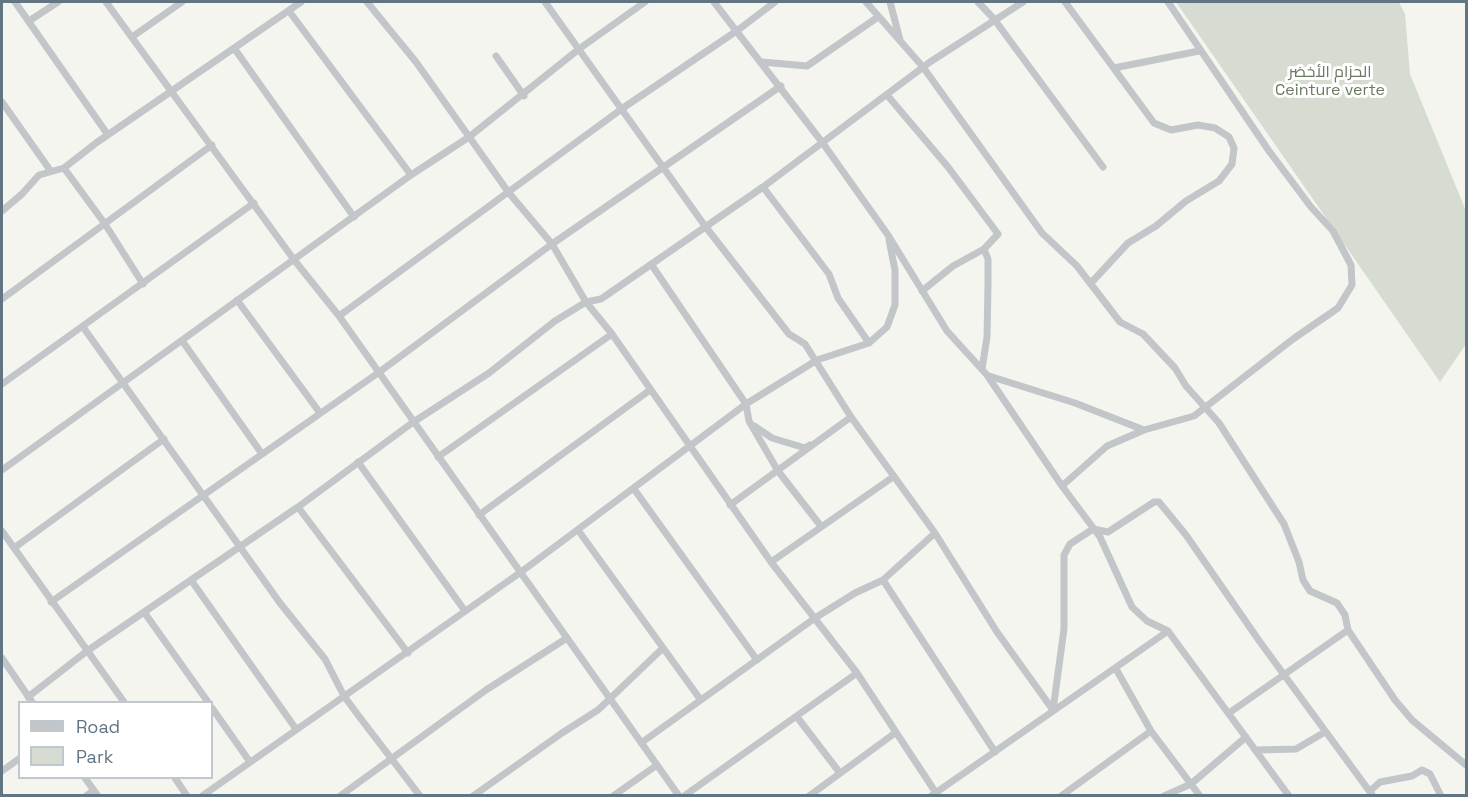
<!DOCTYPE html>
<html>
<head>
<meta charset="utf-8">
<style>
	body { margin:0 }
	#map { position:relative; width:1468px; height:797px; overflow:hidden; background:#f5f5f0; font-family:"Space Grotesk",sans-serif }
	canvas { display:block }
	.frame { position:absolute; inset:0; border:3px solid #627583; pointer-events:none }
	.legend { position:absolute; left:18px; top:701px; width:195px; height:78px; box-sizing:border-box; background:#fff; border:2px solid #c0c8cd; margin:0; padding:8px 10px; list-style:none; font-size:18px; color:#627583 }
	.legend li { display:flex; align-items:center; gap:12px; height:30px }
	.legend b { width:30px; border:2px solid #c0c8cd }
</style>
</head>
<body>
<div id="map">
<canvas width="1468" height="797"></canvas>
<div class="frame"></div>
<ul class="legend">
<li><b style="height:8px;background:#c2c6c9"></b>Road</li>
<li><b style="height:16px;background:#d6dcd1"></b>Park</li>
</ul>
</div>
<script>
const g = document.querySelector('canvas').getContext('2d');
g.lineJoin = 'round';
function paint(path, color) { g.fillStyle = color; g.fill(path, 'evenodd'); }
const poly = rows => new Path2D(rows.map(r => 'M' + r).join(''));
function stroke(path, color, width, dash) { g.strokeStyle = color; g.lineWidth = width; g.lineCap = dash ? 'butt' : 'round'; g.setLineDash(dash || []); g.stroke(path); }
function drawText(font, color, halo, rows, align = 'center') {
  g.font = font + ' "Space Grotesk",Cairo,sans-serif'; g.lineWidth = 6; g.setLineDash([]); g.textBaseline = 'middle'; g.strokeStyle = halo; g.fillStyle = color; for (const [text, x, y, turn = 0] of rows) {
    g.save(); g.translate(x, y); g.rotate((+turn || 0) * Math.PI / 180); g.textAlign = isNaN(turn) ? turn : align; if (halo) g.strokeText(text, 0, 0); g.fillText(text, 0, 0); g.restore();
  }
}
const green = poly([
	[1176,2,1399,2,1405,14,1410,74,1466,211,1466,344,1440,382]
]);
const minor = poly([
	[15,2,108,135],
	[106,2,295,261,339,316,679,796],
	[367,2,416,62,509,193,552,244,586,302,612,334,771,562,857,673,938,796],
	[545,2,705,226,789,334,805,344,851,417,935,533,997,632,1053,710],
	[714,2,822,142,888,235,947,331,987,375,1062,486,1100,537,1132,607,1147,621,1168,631,1289,796],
	[866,2,923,67,1042,233,1077,266,1120,322,1143,334,1175,368,1186,386,1219,423,1284,524,1299,562,1303,580,1310,591,1337,603,1345,615,1348,630,1395,700,1412,720,1466,765],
	[890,2,900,40],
	[978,2,994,19,1103,167],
	[1065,2,1154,123,1171,130,1198,125,1215,128,1229,137,1234,148,1232,164,1219,181,1186,201,1156,226,1128,243,1091,283],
	[289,11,411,175],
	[29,21,58,2],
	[132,37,182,2],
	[234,48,354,217],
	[496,56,524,96],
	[762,62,807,66,878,17],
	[1114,68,1199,51],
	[887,95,948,167,998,234,984,249,988,259,988,285,987,337,982,369],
	[2,102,50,170],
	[64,168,105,224,143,284],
	[763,187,829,274,838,298,869,343],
	[2,211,22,194,39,175,64,168,96,143,301,2],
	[651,264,746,404,749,421,778,471,820,525],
	[922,291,953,266,984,249],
	[2,299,212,145],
	[237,300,320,413],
	[339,316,623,108,738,30,775,2],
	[83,327,280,603,325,659,344,696,358,715,420,796],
	[183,342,262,454],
	[989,376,1075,403,1144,430],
	[2,384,254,203],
	[754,426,772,438,805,448,810,445],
	[438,457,612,334],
	[358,462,465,611],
	[2,470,411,175,469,137,579,49,645,2],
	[1062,486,1107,446,1144,430,1194,416,1293,339,1338,308,1352,285,1351,265,1333,231,1311,207,1269,151,1168,2],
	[634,489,757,660],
	[730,505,851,417],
	[298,507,408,653],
	[479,515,650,390],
	[578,530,700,699],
	[2,531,124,702],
	[14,548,164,439],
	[771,562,893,477],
	[191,580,296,729],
	[883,580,995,752],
	[51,602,378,373,552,244,781,86],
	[144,612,208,702],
	[2,658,32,702],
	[1116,669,1151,731,1200,796],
	[28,697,87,651,298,507,412,423,489,373,555,321,586,302,601,299,763,187,930,62,1023,2],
	[212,708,250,762],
	[1053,710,1064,629,1064,555,1070,544,1093,529,1108,532,1154,502,1159,502,1186,535,1260,642,1373,796],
	[1229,713,1348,630],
	[797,717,840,773],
	[641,743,815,618,855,593,883,580,935,533],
	[1257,750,1296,749,1325,732],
	[2,771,20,758],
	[85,778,98,796],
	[175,778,187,796],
	[1370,791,1380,782,1412,776,1422,770,1430,774,1441,796],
	[86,796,94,790],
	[202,796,521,572,746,404,817,360,869,343,887,327,895,305,895,270,889,240],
	[340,796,486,690,567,638],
	[473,796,562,733,598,710,663,648],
	[613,796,657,765],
	[684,796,857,673],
	[809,796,895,733],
	[931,796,1168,631],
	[1061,796,1151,731],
	[1164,796,1191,784,1246,737]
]);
const parkNames = [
	["الحزام الأخضر",1330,73],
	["Ceinture verte",1330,91]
];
paint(green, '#d6dcd1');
stroke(minor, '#c2c6c9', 7);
drawText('16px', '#677a61', '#fff', parkNames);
</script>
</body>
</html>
